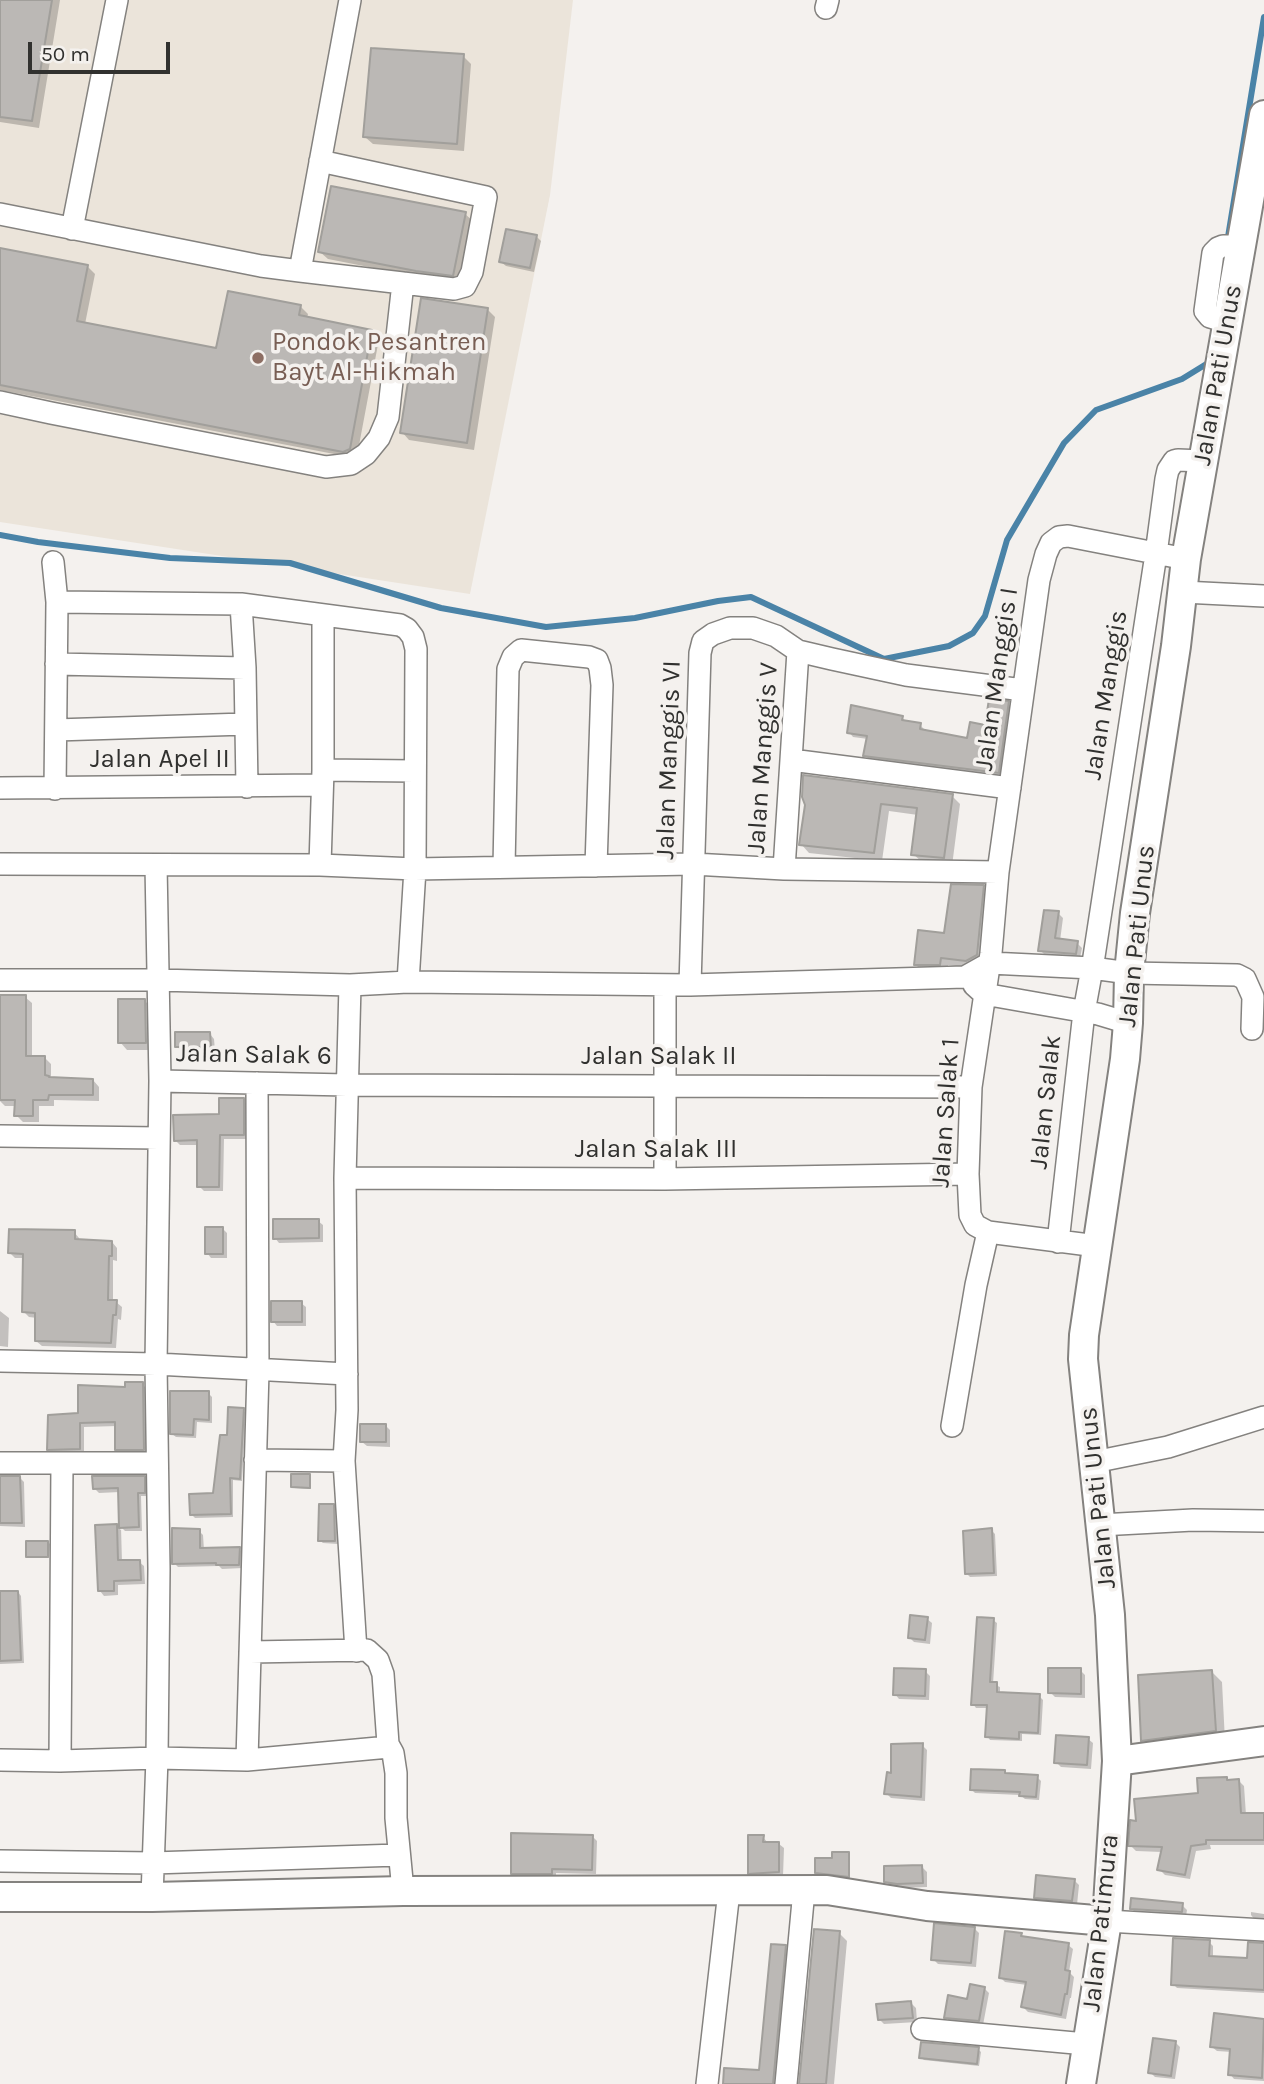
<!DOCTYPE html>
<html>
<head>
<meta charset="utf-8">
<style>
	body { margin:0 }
	#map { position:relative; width:1264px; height:2084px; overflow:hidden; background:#f4f1ee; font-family:Karla,sans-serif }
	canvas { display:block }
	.scale { position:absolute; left:28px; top:42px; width:142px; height:32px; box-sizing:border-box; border:4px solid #31312f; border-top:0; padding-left:9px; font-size:21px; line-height:24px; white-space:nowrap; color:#31312f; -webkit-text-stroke:5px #f4f1ee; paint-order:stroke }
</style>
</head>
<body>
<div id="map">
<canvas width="1264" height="2084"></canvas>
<div class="scale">50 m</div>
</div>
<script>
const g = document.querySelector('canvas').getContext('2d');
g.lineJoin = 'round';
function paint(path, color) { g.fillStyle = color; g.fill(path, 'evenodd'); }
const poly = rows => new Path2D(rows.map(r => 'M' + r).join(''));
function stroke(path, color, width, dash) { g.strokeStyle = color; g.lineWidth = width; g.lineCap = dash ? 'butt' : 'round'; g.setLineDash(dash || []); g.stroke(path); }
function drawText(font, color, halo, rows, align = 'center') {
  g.font = font + ' Karla,sans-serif'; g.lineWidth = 7; g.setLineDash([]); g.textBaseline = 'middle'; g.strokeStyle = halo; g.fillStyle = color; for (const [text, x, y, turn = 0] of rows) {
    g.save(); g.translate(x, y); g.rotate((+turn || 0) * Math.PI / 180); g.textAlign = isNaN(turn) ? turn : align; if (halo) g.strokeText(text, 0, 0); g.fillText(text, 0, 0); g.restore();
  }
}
const built = poly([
	[0,0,573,0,550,195,470,594,0,522]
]);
const shadow = poly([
	[0,0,60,0,39,128,0,122],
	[463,56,471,64,464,151,373,144,365,137],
	[465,214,473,221,461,282,425,278,328,259,320,252],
	[536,236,541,241,534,272,506,266,501,262],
	[0,249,87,266,95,274,85,324,217,350,301,307,308,314,307,318,371,332,379,339,357,456,355,458,0,390],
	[487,309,495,317,474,450,409,440,402,432],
	[1008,703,1012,708,1003,777,870,760,865,755,868,739,853,737,849,732,902,717,907,723,920,725,925,730,924,732,969,740,986,727],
	[952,796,960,804,952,866,922,862,913,854,918,815,889,811,882,861,809,853,801,844,806,805],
	[983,887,991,894,984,963,974,968,948,965,947,972,923,972,916,965,946,935],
	[1058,913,1063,918,1060,941,1077,943,1082,948,1080,958,1045,955,1040,950],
	[0,997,25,997,32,1003,32,1058,45,1058,51,1064,51,1079,93,1080,99,1087,99,1101,54,1100,54,1106,39,1106,39,1122,23,1122,16,1115,16,1106,5,1106,0,1101],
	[145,1001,152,1008,153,1050,127,1050,120,1042],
	[210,1034,214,1039,215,1051,181,1051,177,1046],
	[243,1100,248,1105,248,1139,224,1139,223,1191,204,1191,199,1186,199,1145,180,1145,175,1140,221,1116],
	[318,1221,323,1225,323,1242,279,1243,275,1238],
	[222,1228,227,1233,227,1258,211,1258,207,1253],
	[74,1232,79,1238,79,1241,112,1242,117,1248,117,1261,113,1260,113,1302,116,1302,122,1307,121,1320,118,1319,116,1348,42,1346,36,1341,37,1318,29,1317,24,1312,25,1258,15,1258,10,1253],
	[301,1303,306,1307,306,1326,277,1326,273,1321],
	[0,1311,9,1318,8,1347,0,1346],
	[142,1384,147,1389,148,1454,122,1454,117,1449,117,1426,84,1427,84,1453,53,1454,49,1449,79,1414,126,1388],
	[208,1393,212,1397,212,1423,197,1422,196,1438,176,1437,172,1434],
	[243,1410,246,1413,242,1481,233,1480,233,1517,195,1518,191,1514,215,1495,228,1437],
	[385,1425,390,1430,390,1447,367,1446,362,1442],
	[309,1475,311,1477,311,1489,294,1488,292,1486],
	[0,1478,20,1478,24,1482,25,1527,0,1526],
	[144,1478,148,1482,148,1496,141,1496,142,1531,125,1531,121,1527,122,1562,139,1562,144,1566,145,1584,118,1585,118,1595,104,1596,100,1591,116,1526,121,1530,120,1492,99,1493,95,1489],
	[333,1506,336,1509,338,1544,323,1543,319,1540],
	[991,1530,995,1534,997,1576,970,1577,966,1573],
	[199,1531,203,1535,204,1550,239,1549,243,1553,243,1568,222,1569,219,1566,178,1567,174,1563],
	[48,1542,50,1544,49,1558,30,1558,28,1556],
	[18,1592,21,1596,24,1663,0,1664,0,1593],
	[927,1619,932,1623,930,1644,914,1642,910,1638],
	[993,1620,997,1623,993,1684,1000,1687,1000,1694,1039,1696,1043,1700,1041,1735,1022,1734,1022,1741,990,1740,987,1736,988,1708,976,1708,973,1704],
	[1080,1670,1085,1675,1085,1698,1055,1697,1050,1692],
	[925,1671,930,1676,929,1700,899,1699,895,1694],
	[1212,1672,1222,1682,1225,1741,1153,1750,1143,1740],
	[1088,1739,1093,1743,1091,1769,1061,1767,1056,1762],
	[922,1745,927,1750,925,1801,891,1798,886,1793,893,1775],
	[1004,1771,1007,1774,1037,1777,1041,1781,1039,1800,1025,1799,1020,1795,975,1793,972,1790],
	[1226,1779,1229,1781,1239,1781,1244,1786,1246,1815,1264,1815,1264,1845,1210,1845,1211,1849,1196,1851,1190,1879,1165,1875,1159,1869,1162,1852,1136,1851,1130,1845,1138,1822,1200,1794],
	[593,1837,597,1841,596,1874,556,1873,556,1878,517,1878,513,1873],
	[763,1837,768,1843,779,1844,784,1848,783,1876,754,1878,749,1873],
	[848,1854,850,1856,850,1878,819,1875,817,1873,834,1860],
	[922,1867,927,1872,927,1887,903,1888,891,1886,886,1882],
	[1074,1880,1079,1885,1077,1905,1040,1902,1036,1898],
	[1182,1905,1187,1910,1186,1916,1136,1913,1131,1908],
	[1251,1912,1264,1914,1264,1921,1255,1920,1251,1915],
	[974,1928,979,1933,976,1967,938,1964,933,1959],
	[839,1933,847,1941,834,2084,801,2084],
	[1021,1935,1024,1938,1068,1945,1073,1949,1069,1972,1074,1977,1071,1998,1070,1998,1066,2019,1028,2012,1023,2007,1027,1985,1005,1982,1001,1978],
	[1209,1942,1213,1946,1213,1958,1249,1959,1264,1945,1264,1993,1177,1988,1173,1984],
	[785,1947,793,1955,781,2084,724,2084,760,2072],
	[984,1988,989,1993,983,2025,950,2022,946,2017],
	[911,2003,916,2008,917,2022,884,2024,879,2019],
	[1215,2015,1264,2021,1264,2081,1234,2079,1230,2074,1232,2052,1217,2051,1212,2047],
	[1175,2042,1180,2047,1175,2079,1155,2077,1150,2072],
	[978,2049,981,2052,979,2066,924,2060,921,2057]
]);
const stream = poly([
	[1227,243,1264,17],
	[0,535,38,542,170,558,290,563,441,608,546,627,635,618,718,601,751,597,884,659,949,646,973,633,985,616,1007,540,1064,443,1096,410,1182,379,1208,363,1209,358]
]);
const building = poly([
	[0,0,52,0,32,121,0,117,0,0],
	[371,48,464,54,457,144,363,137,371,48],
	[331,186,466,212,453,276,416,271,318,252,331,186],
	[506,229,537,235,530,268,499,262,506,229],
	[0,248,88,265,77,321,216,348,228,291,301,305,299,315,372,330,350,449,343,452,0,385,0,248],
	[421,298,488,308,467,443,400,433,421,298],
	[989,699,1009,701,999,773,863,756,867,736,847,733,851,705,903,716,902,720,921,723,920,729,967,738,970,722,985,725,989,699],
	[803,775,953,794,944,858,911,855,917,808,881,804,874,853,799,845,805,805,802,797,803,775],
	[951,884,984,885,977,955,966,961,941,958,940,965,914,965,918,930,944,933,951,884],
	[1044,910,1059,911,1055,938,1078,941,1076,954,1038,951,1044,910],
	[0,995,26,995,26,1056,45,1056,45,1075,49,1076,49,1077,93,1079,93,1095,49,1095,48,1100,33,1100,33,1116,14,1116,15,1100,0,1100,0,995],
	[118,999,145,999,146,1043,118,1043,118,999],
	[175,1032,210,1032,211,1047,175,1047,175,1032],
	[219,1098,244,1098,244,1135,220,1135,219,1187,197,1187,197,1140,174,1141,173,1115,219,1114,219,1098],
	[273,1219,319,1219,319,1238,273,1239,273,1219],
	[205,1227,223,1227,223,1254,205,1254,205,1227],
	[9,1229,75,1230,75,1239,112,1241,112,1256,109,1256,108,1300,117,1300,116,1315,113,1315,111,1343,35,1341,35,1313,22,1312,23,1254,8,1253,9,1229],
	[271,1301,302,1301,302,1322,271,1322,271,1301],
	[125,1382,143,1382,144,1450,115,1450,115,1422,80,1423,80,1449,47,1450,48,1415,78,1413,78,1385,125,1387,125,1382],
	[170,1391,209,1391,209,1420,194,1419,193,1435,170,1434,170,1391],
	[228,1407,244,1408,240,1479,230,1478,231,1514,190,1515,189,1494,213,1493,220,1435,227,1435,228,1407],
	[360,1424,386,1424,386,1442,360,1442,360,1424],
	[291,1474,310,1474,310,1488,291,1487,291,1474],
	[0,1476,20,1476,22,1523,0,1523,0,1476],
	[92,1476,145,1476,145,1493,138,1493,139,1527,119,1528,118,1488,93,1489,92,1476],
	[319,1504,334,1504,335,1541,318,1541,319,1504],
	[117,1524,118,1560,140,1560,141,1580,114,1581,114,1591,98,1591,95,1525,117,1524],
	[172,1528,200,1529,200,1548,240,1547,239,1565,216,1565,216,1563,172,1564,172,1528],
	[992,1528,994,1573,965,1574,963,1531,992,1528],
	[26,1541,48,1541,48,1557,26,1557,26,1541],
	[0,1591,18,1591,21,1660,0,1661,0,1591],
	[910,1615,928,1617,925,1640,908,1638,910,1615],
	[977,1617,994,1618,990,1682,997,1682,997,1692,1040,1694,1038,1733,1019,1732,1019,1739,985,1737,987,1705,971,1705,977,1617],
	[894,1668,926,1669,925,1696,893,1695,894,1668],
	[1048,1668,1081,1668,1081,1694,1048,1693,1048,1668],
	[1212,1670,1216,1731,1141,1741,1138,1675,1212,1670],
	[1056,1735,1089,1737,1087,1765,1054,1763,1056,1735],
	[923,1743,921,1797,884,1794,887,1772,891,1773,891,1744,923,1743],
	[971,1769,1005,1770,1005,1773,1038,1775,1036,1797,1019,1796,1020,1792,970,1790,971,1769],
	[1227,1777,1227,1780,1239,1779,1241,1813,1264,1813,1264,1840,1206,1840,1206,1844,1191,1846,1185,1875,1157,1870,1162,1847,1128,1846,1130,1820,1136,1821,1134,1799,1198,1793,1197,1778,1227,1777],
	[511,1833,593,1835,592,1870,552,1869,552,1874,511,1874,511,1833],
	[748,1835,764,1835,763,1842,779,1842,779,1872,748,1874,748,1835],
	[832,1852,849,1852,849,1877,815,1873,815,1858,832,1858,832,1852],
	[922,1865,923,1883,897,1884,884,1882,884,1866,922,1865],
	[1036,1875,1075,1879,1072,1901,1034,1898,1036,1875],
	[1131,1898,1183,1903,1182,1912,1130,1909,1131,1898],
	[934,1923,975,1927,971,1963,931,1960,934,1923],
	[814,1929,840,1931,826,2084,799,2084,814,1929],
	[1005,1931,1022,1933,1021,1936,1069,1943,1065,1970,1070,1971,1067,1994,1065,1994,1061,2015,1021,2007,1026,1982,999,1978,1005,1931],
	[1173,1938,1210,1940,1209,1956,1247,1958,1248,1942,1264,1943,1264,1990,1171,1985,1173,1938],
	[771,1944,786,1945,773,2084,723,2084,724,2068,759,2070,771,1944],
	[970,1984,985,1987,979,2021,944,2018,948,1995,967,1999,970,1984],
	[911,2001,913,2018,878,2020,876,2004,911,2001],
	[1214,2013,1264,2019,1262,2078,1228,2075,1230,2049,1210,2047,1214,2013],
	[1153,2038,1176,2041,1171,2076,1148,2073,1153,2038],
	[921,2042,979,2047,977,2064,919,2058,921,2042]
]);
const minor = poly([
	[826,8,828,0],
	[0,214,261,266,300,271,350,0],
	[72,229,117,0],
	[300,271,454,289,465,286,472,272,486,197,320,161],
	[1227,322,1210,317,1205,311,1213,253,1218,248,1223,246,1240,246],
	[0,402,51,413,326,467,351,464,366,454,379,438,388,417,403,283],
	[53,562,57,602,55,789],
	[1183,592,1264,596],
	[57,602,241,604,400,625,407,629,413,637,416,649,415,869,408,982],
	[241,604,245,668,247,787],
	[56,664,245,668],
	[56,730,245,724],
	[791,760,1010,788],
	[323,770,414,771],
	[0,788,321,785],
	[0,864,320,865,415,869,693,864,784,869,998,872],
	[320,865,323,770,323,616],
	[504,867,508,669,513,657,521,650,589,657,597,660,600,668,602,685,596,866],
	[784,869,798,651],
	[0,980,158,980,350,985,408,982,690,985,965,977,990,963,1092,968,1129,973,1237,975,1245,979,1253,997,1252,1029],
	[350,985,345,1178,347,1410,344,1461,356,1651],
	[665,985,665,1179],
	[690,985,700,653,703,641,713,634,730,628,753,628,776,636,798,651,832,659,906,675,1023,690],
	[974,985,984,994,1098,1014,1128,1023],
	[160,1081,347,1085,971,1087],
	[0,1136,159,1138],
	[345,1178,665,1179,968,1174],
	[1058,1242,1084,1012,1093,963,1156,554,1166,479,1168,470,1174,461,1178,460,1203,461],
	[1097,1246,988,1232,975,1225,970,1215,968,1174,971,1087,991,953,998,872,1039,580,1046,554,1051,543,1059,537,1068,536,1186,559],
	[0,1361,156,1364,347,1374],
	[952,1426,976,1285,988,1232],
	[255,1460,344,1461],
	[1094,1462,1168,1447,1264,1417],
	[0,1463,157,1463],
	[1100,1525,1193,1520,1264,1521],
	[250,1652,367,1650,378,1660,383,1674,388,1744,393,1753,396,1773,396,1818,403,1891],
	[0,1760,60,1761,157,1758,247,1760,389,1747],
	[247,1760,258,1371,257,1083],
	[60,1761,62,1463],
	[0,1861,153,1863,398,1855],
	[152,1897,157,1758,159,1569,156,1364,160,1081,156,865],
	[1107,1921,1264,1930],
	[922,2029,1086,2044],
	[707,2084,729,1891],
	[786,2084,804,1890]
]);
const major = poly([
	[1117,1761,1264,1741],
	[0,1897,152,1897,403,1891,827,1890,927,1906,1107,1921],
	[1081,2084,1107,1921,1117,1761,1110,1615,1083,1359,1084,1335,1125,1059,1128,1023,1129,973,1135,913,1176,646,1186,559,1264,115]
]);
const markers = [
	[258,358,7,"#8d6e63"]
];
const educationNames = [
	["Pondok Pesantren",272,343],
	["Bayt Al-Hikmah",272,373]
];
const streetNames = [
	["Jalan Pati Unus",1218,375,-80],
	["Jalan Manggis I",997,679,-82],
	["Jalan Manggis",1106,695,-81],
	["Jalan Manggis V",763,758,-86],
	["Jalan Apel II",160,760],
	["Jalan Manggis VI",669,760,-88],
	["Jalan Pati Unus",1137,936,-84],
	["Jalan Salak 6",254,1055,1],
	["Jalan Salak II",659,1057],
	["Jalan Salak",1046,1102,-84],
	["Jalan Salak 1",946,1113,-86],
	["Jalan Salak III",656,1150],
	["Jalan Pati Unus",1098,1498,-96],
	["Jalan Patimura",1101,1923,-84]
];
paint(built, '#ebe4da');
paint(shadow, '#0003');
stroke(stream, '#4a83a7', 6);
paint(building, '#bbb8b5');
stroke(building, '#a19f9b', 2);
stroke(minor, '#84827f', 24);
stroke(major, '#84827f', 32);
stroke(minor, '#fff', 21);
stroke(major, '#fff', 28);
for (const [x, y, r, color] of markers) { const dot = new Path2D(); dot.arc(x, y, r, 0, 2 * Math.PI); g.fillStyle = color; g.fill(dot); stroke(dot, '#f4f1ee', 2.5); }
drawText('26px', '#785e54', '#f4f1ee', educationNames, 'left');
drawText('26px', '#31312f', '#f4f1ee', streetNames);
</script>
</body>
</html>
